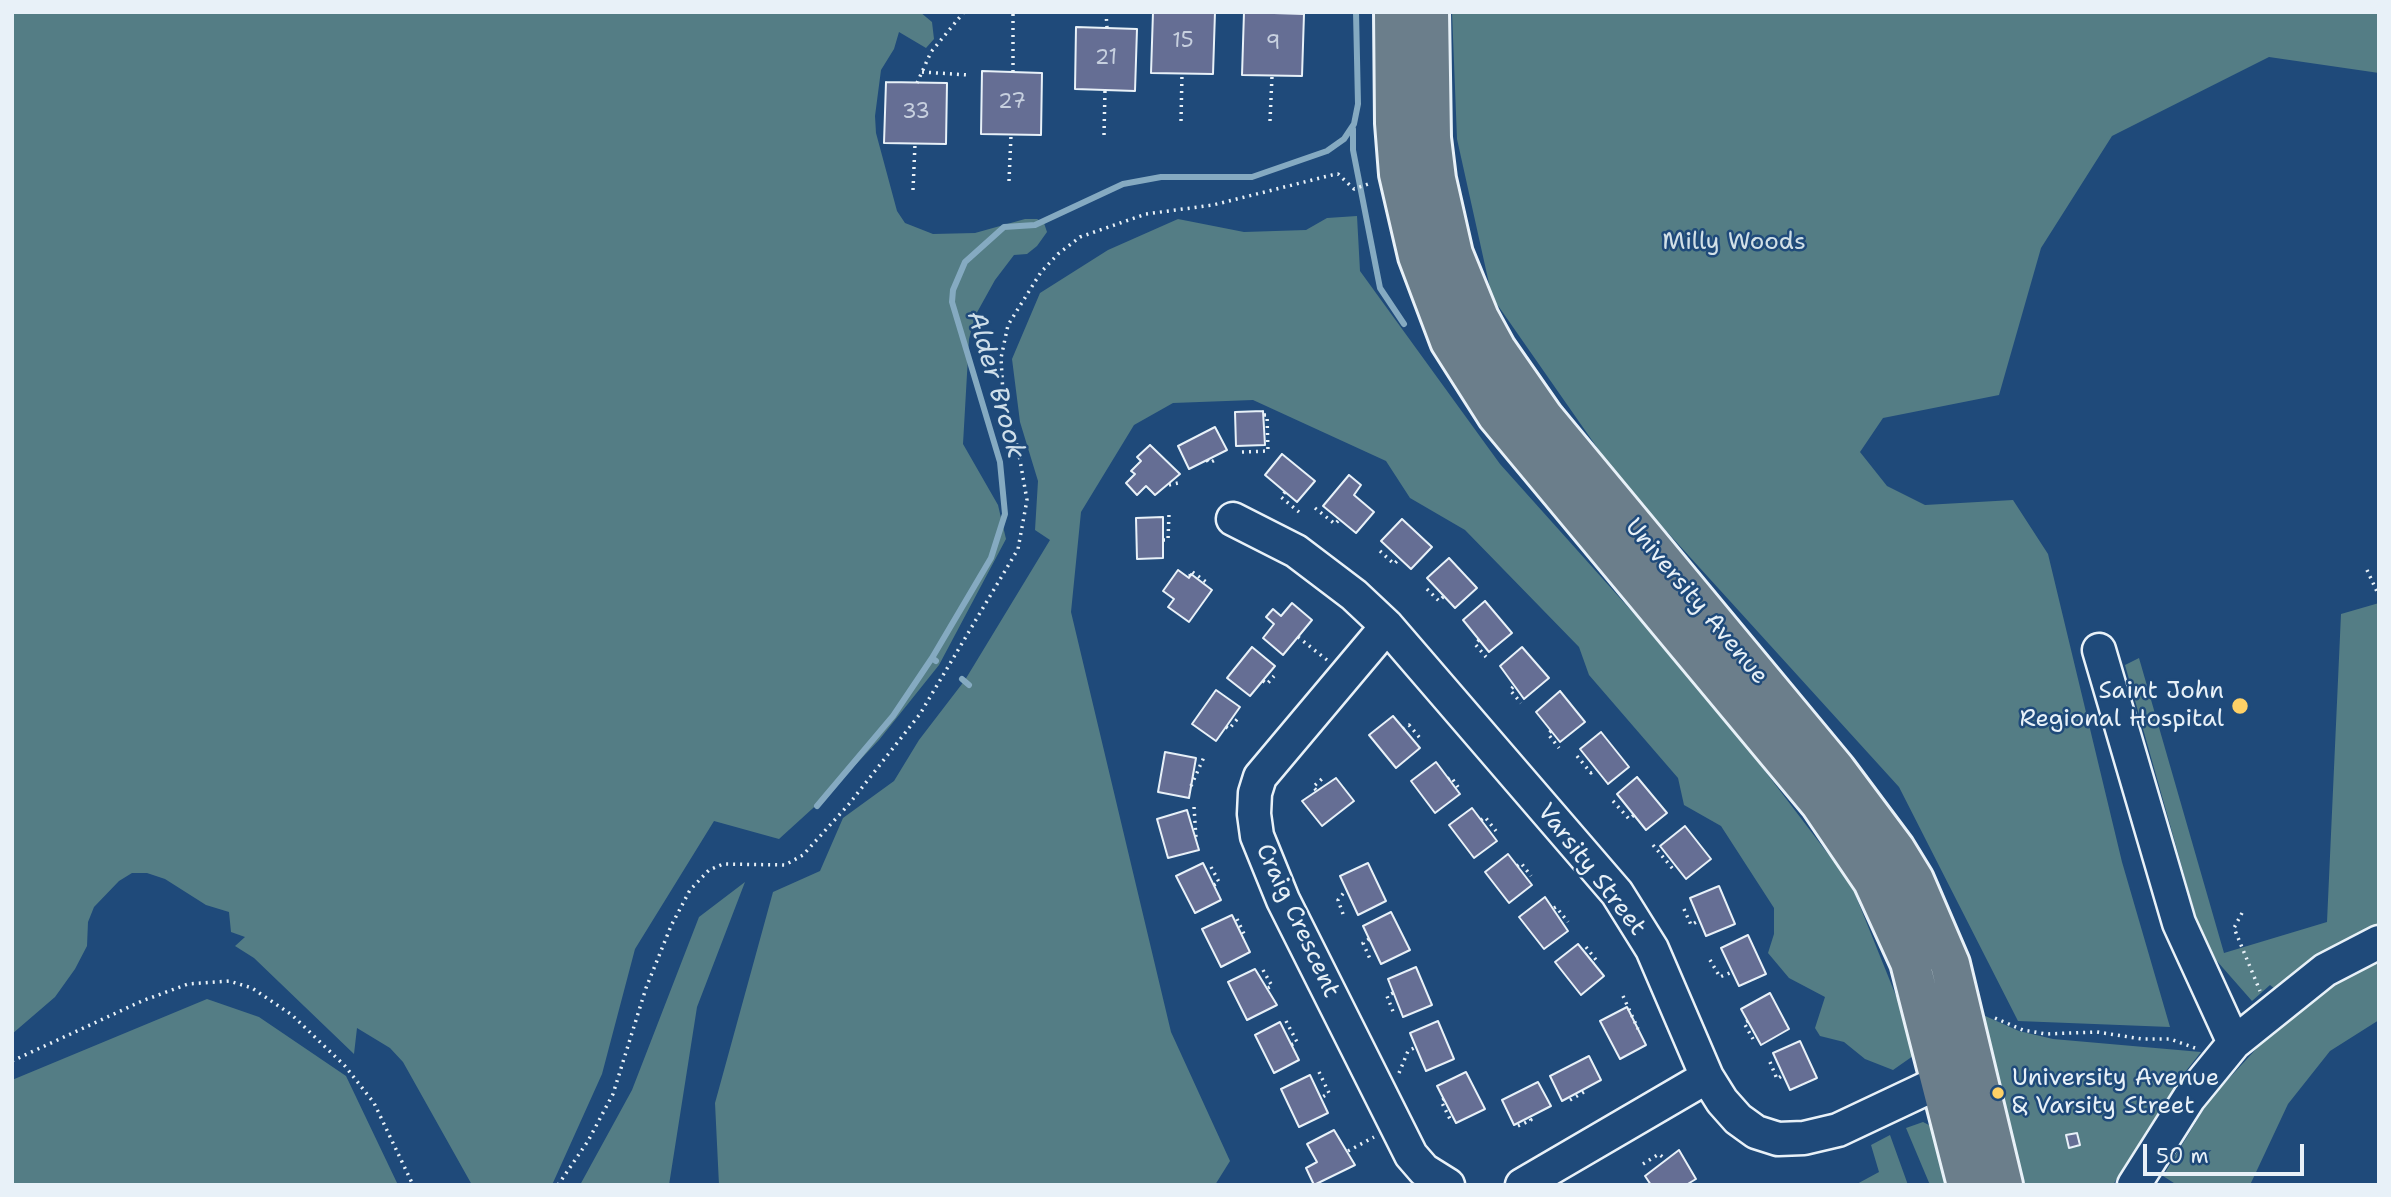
<!DOCTYPE html>
<html>
<head>
<meta charset="utf-8">
<style>
	body { margin:0 }
	#map { position:relative; width:2391px; height:1197px; overflow:hidden; background:#1f4a7a; font-family:"Shantell Sans",sans-serif }
	canvas { display:block }
	.frame { position:absolute; inset:0; border:14px solid #e8f1f8; pointer-events:none }
	.scale { position:absolute; left:2143px; top:1144px; width:161px; height:32px; box-sizing:border-box; border:4px solid #e8f1f8; border-top:0; padding-left:9px; font-size:21px; line-height:24px; white-space:nowrap; color:#e8f1f8; -webkit-text-stroke:5px #1f4a7a; paint-order:stroke }
</style>
</head>
<body>
<div id="map">
<canvas width="2391" height="1197"></canvas>
<div class="frame"></div>
<div class="scale">50 m</div>
</div>
<script>
const g = document.querySelector('canvas').getContext('2d');
g.lineJoin = 'round';
function paint(path, color) { g.fillStyle = color; g.fill(path, 'evenodd'); }
const poly = rows => new Path2D(rows.map(r => 'M' + r).join(''));
function stroke(path, color, width, dash) { g.strokeStyle = color; g.lineWidth = width; g.lineCap = dash ? 'butt' : 'round'; g.setLineDash(dash || []); g.stroke(path); }
function drawText(font, color, halo, rows, align = 'center') {
  g.font = font + ' "Shantell Sans",sans-serif'; g.lineWidth = 5; g.setLineDash([]); g.textBaseline = 'middle'; g.strokeStyle = halo; g.fillStyle = color; for (const [text, x, y, turn = 0] of rows) {
    g.save(); g.translate(x, y); g.rotate((+turn || 0) * Math.PI / 180); g.textAlign = isNaN(turn) ? turn : align; if (halo) g.strokeText(text, 0, 0); g.fillText(text, 0, 0); g.restore();
  }
}
const green = poly([
	[12,12,920,12,932,22,934,39,926,48,899,32,894,49,881,70,875,116,876,133,897,211,905,223,933,234,975,233,1025,219,1037,219,1044,223,1047,232,1037,246,1027,254,1014,255,995,280,975,316,969,339,963,444,998,505,1006,539,939,665,879,740,823,799,779,839,714,821,635,949,602,1074,552,1185,472,1185,403,1062,390,1048,357,1028,354,1054,254,958,235,946,245,937,231,932,229,912,206,905,165,879,147,873,132,873,119,881,94,907,88,922,87,946,75,969,55,997,12,1034],
	[1452,12,2379,12,2379,73,2269,57,2112,136,2041,248,1999,395,1883,418,1860,452,1887,486,1925,505,2013,500,2048,554,2122,862,2170,1027,2018,1021,1899,787,1619,479,1492,297,1457,139],
	[1357,216,1360,271,1500,464,1645,626,1749,750,1851,884,1915,1043,1913,1056,1893,1070,1865,1059,1844,1042,1820,1036,1815,1028,1825,997,1789,978,1768,953,1774,934,1774,908,1721,826,1684,805,1678,778,1589,675,1579,647,1465,530,1410,498,1386,461,1253,400,1173,403,1134,425,1081,512,1071,612,1171,1032,1230,1161,1215,1185,719,1185,715,1103,773,892,820,871,843,818,894,781,919,740,965,680,1050,540,1035,530,1038,481,1020,422,1012,359,1040,293,1108,250,1178,219,1244,232,1306,230,1327,218],
	[2379,603,2379,927,2321,958,2275,989,2270,985,2252,1001,2216,960,2198,924,2125,665,2139,658,2224,953,2327,922,2341,614],
	[745,882,697,1007,669,1185,580,1185,632,1090,699,917],
	[2379,958,2379,1020,2330,1051,2288,1104,2250,1185,2177,1185,2163,1176,2210,1099,2269,1035,2338,981],
	[207,999,259,1017,346,1076,398,1185,12,1185,12,1080],
	[1983,1015,2019,1031,2053,1039,2201,1052,2178,1081,2113,1185,2023,1185],
	[1923,1122,1933,1127,1947,1185,1930,1185,1906,1128],
	[1890,1135,1908,1185,1855,1185,1879,1172,1871,1145]
]);
const stream = poly([
	[1353,129,1353,150,1380,288,1404,324],
	[936,661,932,658,991,558,1005,514,1000,462,952,302,953,290,965,262,1004,227,1035,225,1123,184,1161,177,1252,177,1327,151,1344,139,1354,124,1358,104,1356,12],
	[962,679,969,685],
	[817,806,893,716,932,658]
]);
const building = poly([
	[1153,12,1215,12,1213,74,1151,73,1153,12],
	[1244,12,1304,14,1302,76,1242,75,1244,12],
	[1076,27,1137,29,1135,91,1075,89,1076,27],
	[982,71,1042,73,1041,135,981,134,982,71],
	[886,82,947,83,946,144,884,143,886,82],
	[1263,411,1265,445,1236,446,1235,412,1263,411],
	[1215,427,1227,450,1189,469,1178,446,1215,427],
	[1150,445,1180,474,1155,495,1146,486,1137,495,1126,483,1135,474,1131,471,1141,461,1137,457,1150,445],
	[1282,454,1315,481,1297,502,1265,475,1282,454],
	[1349,475,1361,485,1354,495,1374,512,1356,533,1323,506,1349,475],
	[1163,517,1163,558,1137,559,1136,518,1163,517],
	[1402,519,1432,547,1411,569,1381,541,1402,519],
	[1449,558,1477,588,1455,608,1427,578,1449,558],
	[1178,570,1189,578,1191,574,1212,590,1189,622,1168,607,1174,599,1163,591,1178,570],
	[1485,601,1512,633,1489,652,1463,620,1485,601],
	[1292,603,1312,620,1283,655,1263,638,1274,624,1266,617,1273,609,1281,616,1292,603],
	[1252,647,1275,666,1250,696,1227,678,1252,647],
	[1522,647,1549,678,1524,699,1500,666,1522,647],
	[1216,690,1240,707,1216,741,1192,724,1216,690],
	[1560,691,1585,722,1560,742,1536,712,1560,691],
	[1393,716,1420,748,1396,768,1369,735,1393,716],
	[1601,732,1629,767,1608,784,1580,749,1601,732],
	[1165,752,1196,758,1189,798,1158,792,1165,752],
	[1436,762,1460,794,1435,813,1411,781,1436,762],
	[1637,777,1667,813,1646,830,1617,794,1637,777],
	[1336,778,1354,801,1322,826,1302,801,1336,778],
	[1472,808,1497,841,1474,858,1449,825,1472,808],
	[1187,810,1199,850,1168,858,1157,819,1187,810],
	[1685,826,1711,859,1686,879,1660,846,1685,826],
	[1508,854,1532,885,1509,903,1485,872,1508,854],
	[1203,863,1221,900,1195,913,1176,876,1203,863],
	[1368,863,1386,901,1358,915,1340,876,1368,863],
	[1719,886,1735,924,1706,936,1690,898,1719,886],
	[1545,897,1568,931,1544,949,1519,917,1545,897],
	[1391,912,1410,950,1381,964,1363,926,1391,912],
	[1232,915,1250,952,1221,967,1202,929,1232,915],
	[1748,935,1766,974,1739,986,1721,948,1748,935],
	[1578,944,1604,976,1581,995,1555,962,1578,944],
	[1416,967,1432,1005,1403,1017,1388,979,1416,967],
	[1255,969,1277,1005,1247,1020,1228,982,1255,969],
	[1770,993,1789,1029,1761,1045,1741,1009,1770,993],
	[1627,1007,1646,1045,1620,1059,1600,1021,1627,1007],
	[1438,1021,1454,1059,1426,1071,1410,1033,1438,1021],
	[1280,1022,1299,1060,1274,1073,1255,1035,1280,1022],
	[1800,1041,1817,1078,1790,1090,1773,1053,1800,1041],
	[1589,1056,1601,1080,1562,1101,1550,1076,1589,1056],
	[1466,1072,1485,1109,1456,1123,1437,1086,1466,1072],
	[1310,1075,1328,1113,1299,1127,1281,1089,1310,1075],
	[1538,1082,1551,1106,1514,1125,1502,1100,1538,1082],
	[1334,1130,1355,1165,1314,1185,1306,1168,1317,1162,1307,1144,1334,1130],
	[2077,1133,2080,1145,2069,1148,2066,1135,2077,1133],
	[1679,1150,1696,1179,1686,1185,1651,1185,1645,1176,1679,1150]
]);
const path = poly([
	[1106,12,1107,28],
	[1274,13,1274,12],
	[922,72,968,75],
	[1013,72,1013,12],
	[917,83,931,52,964,12],
	[1181,121,1182,73],
	[1270,121,1272,76],
	[1104,135,1105,90],
	[1009,181,1011,135],
	[913,190,915,144],
	[1242,452,1268,451,1267,415,1264,415],
	[1207,460,1209,463,1217,459],
	[1169,485,1178,483],
	[1285,492,1281,497,1299,512],
	[1315,508,1335,524,1339,520],
	[1163,540,1168,540,1169,514],
	[1380,551,1394,564,1400,558],
	[2367,570,2379,596],
	[1190,576,1191,571,1209,584],
	[1427,589,1439,601,1444,596],
	[1298,637,1327,660],
	[1479,640,1475,644,1486,657],
	[1263,681,1267,684,1274,676],
	[1513,687,1510,690,1521,703],
	[1226,727,1229,729,1239,717],
	[1403,729,1409,725,1420,738],
	[1551,731,1548,734,1559,748],
	[1577,756,1591,773,1596,769],
	[1448,779,1451,777,1458,787],
	[1191,786,1204,757],
	[1316,790,1313,787,1324,777],
	[1613,801,1629,819,1634,815],
	[1194,807,1196,838],
	[1481,820,1485,817,1496,831],
	[1653,845,1673,869,1676,866],
	[1517,866,1521,863,1531,876],
	[1211,867,1219,882,1214,885],
	[1554,908,1556,907,1568,922],
	[1684,909,1691,925,1700,920],
	[2242,913,2234,928,2260,991],
	[1343,914,1338,900,1346,890],
	[1237,919,1245,936,1242,937],
	[1369,939,1363,943,1371,961],
	[1586,947,1597,961,1594,963],
	[1710,960,1720,977,1732,972],
	[1263,970,1272,986,1268,988],
	[1393,993,1387,996,1394,1014],
	[1623,996,1638,1029],
	[1995,1018,2023,1030,2046,1034,2097,1032,2142,1039,2170,1039,2195,1048],
	[1286,1021,1297,1042,1291,1045],
	[1748,1021,1744,1023,1753,1039],
	[12,1061,142,1001,188,984,229,981,252,988,292,1015,345,1066,374,1103,413,1185],
	[1770,1062,1777,1079,1783,1075],
	[1319,1072,1329,1093,1321,1098],
	[1399,1073,1408,1051,1416,1047],
	[1444,1099,1441,1101,1451,1121],
	[1570,1100,1584,1092,1583,1090],
	[1518,1126,1531,1120,1529,1117],
	[1348,1151,1374,1137],
	[1643,1164,1659,1154,1665,1159],
	[1369,1184,1369,1185],
	[558,1185,588,1141,613,1094,646,988,671,926,690,890,709,870,723,864,785,865,803,855,849,804,920,714,1018,549,1027,500,1018,449,1003,394,1001,358,1008,325,1041,272,1058,254,1080,237,1146,214,1213,205,1332,175,1338,174,1354,189,1371,183]
]);
const minor = poly([
	[1233,519,1296,551,1354,595,1387,626,1617,893,1652,949,1707,1077,1722,1101,1738,1119,1756,1132,1778,1139,1804,1138,1838,1130,1961,1072],
	[1387,626,1260,777,1255,793,1254,814,1257,836,1283,900,1411,1155,1424,1170,1448,1185],
	[2099,650,2179,923,2234,1043],
	[1522,1185,1707,1077],
	[2134,1185,2189,1098,2234,1043,2325,970,2379,942]
]);
const major = poly([
	[1394,12,1395,123,1399,174,1418,256,1450,341,1497,415,1820,803,1873,881,1910,962,1967,1185],
	[1429,12,1431,138,1436,179,1453,254,1479,318,1496,349,1544,418,1836,770,1895,849,1914,880,1950,964,2003,1185]
]);
const markers = [
	[2240,706,9,"#ffd166"],
	[1998,1093,7,"#ffd166"]
];
const numberNames = [
	["15",1183,42],
	["9",1273,44],
	["21",1106,59],
	["27",1012,103],
	["33",916,113]
];
const parkNames = [
	["Milly Woods",1734,243]
];
const streetNames = [
	["University Avenue",1696,602,50],
	["Varsity Street",1591,870,52],
	["Craig Crescent",1297,921,65]
];
const poiNames = [
	["Saint John",2224,692],
	["Regional Hospital",2224,720],
	["University Avenue",2012,1079,"left"],
	["& Varsity Street",2012,1107,"left"]
];
const waterNames = [
	["Alder Brook",995,385,74]
];
paint(green, '#547d85');
stroke(stream, '#85aac1', 6);
paint(building, '#656e94');
stroke(building, '#e8f1f8', 2);
stroke(minor, '#e8f1f8', 37);
stroke(major, '#e8f1f8', 44);
stroke(path, '#e8f1f8', 3.5, [2, 5]);
stroke(minor, '#1f4a7a', 32);
stroke(major, '#6b7e8b', 38);
for (const [x, y, r, color] of markers) { const dot = new Path2D(); dot.arc(x, y, r, 0, 2 * Math.PI); g.fillStyle = color; g.fill(dot); stroke(dot, '#1f4a7a', 2.5); }
drawText('21px', '#c7d0df', null, numberNames);
drawText('24px', '#d2e0e7', '#1f4a7a', parkNames);
drawText('24px', '#e8f1f8', '#1f4a7a', streetNames);
drawText('24px', '#e8f1f8', '#1f4a7a', poiNames, 'right');
drawText('italic 26px', '#cfdfea', '#1f4a7a', waterNames);
</script>
</body>
</html>
